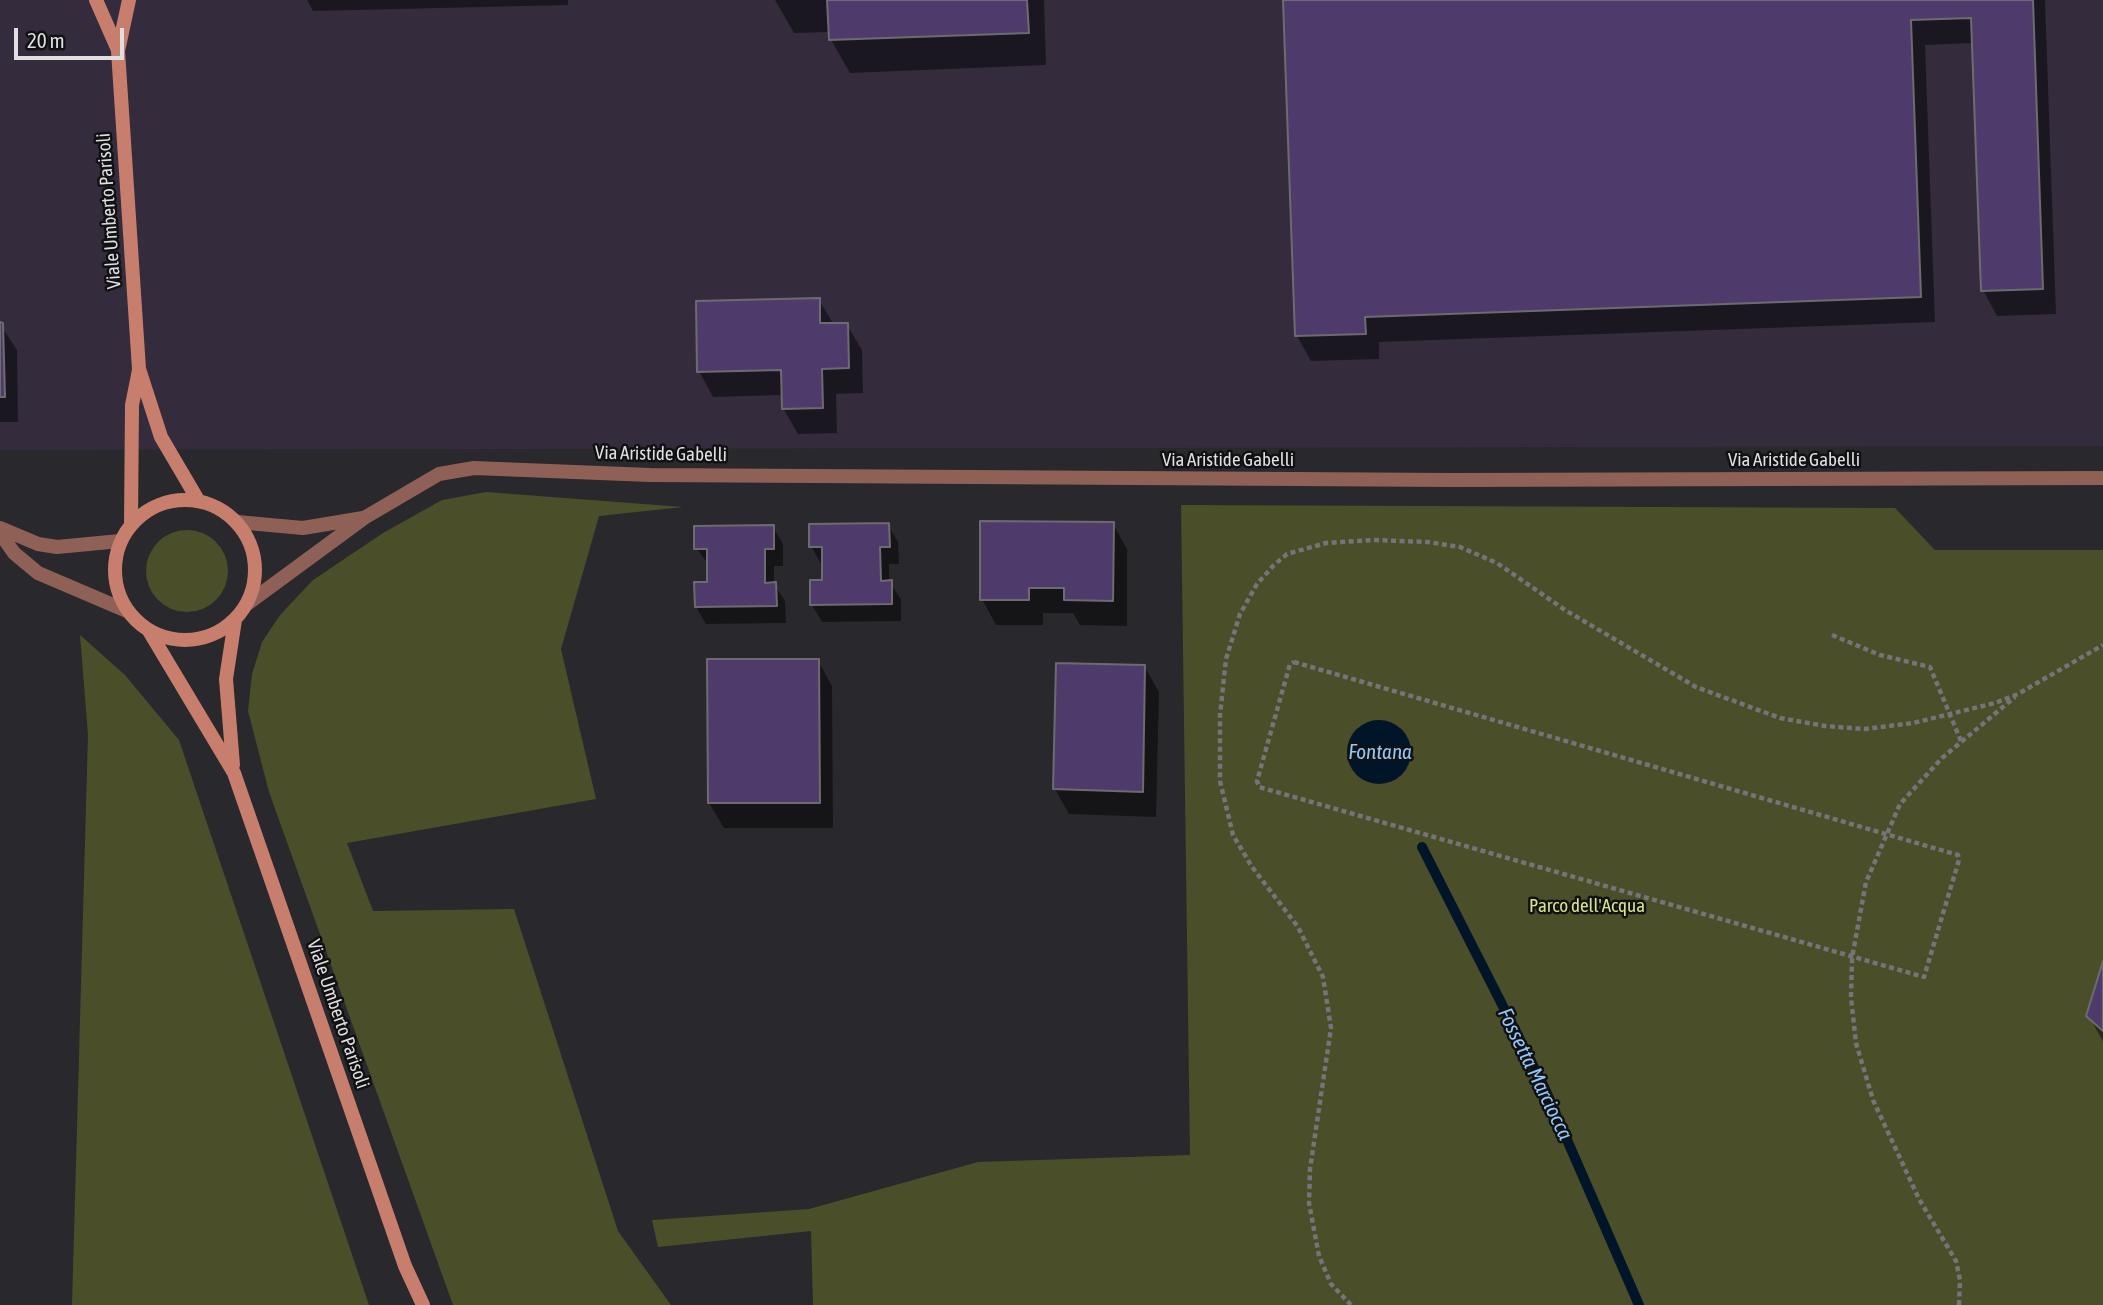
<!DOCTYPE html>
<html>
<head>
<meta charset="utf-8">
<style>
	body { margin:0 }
	#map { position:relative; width:2103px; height:1305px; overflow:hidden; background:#29282c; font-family:"Asap Condensed",sans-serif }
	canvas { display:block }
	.scale { position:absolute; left:14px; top:28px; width:110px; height:32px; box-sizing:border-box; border:4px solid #dfdfe2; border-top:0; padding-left:9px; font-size:21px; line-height:24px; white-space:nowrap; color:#dfdfe2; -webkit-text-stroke:5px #111113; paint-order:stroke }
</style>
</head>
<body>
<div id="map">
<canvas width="2103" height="1305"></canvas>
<div class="scale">20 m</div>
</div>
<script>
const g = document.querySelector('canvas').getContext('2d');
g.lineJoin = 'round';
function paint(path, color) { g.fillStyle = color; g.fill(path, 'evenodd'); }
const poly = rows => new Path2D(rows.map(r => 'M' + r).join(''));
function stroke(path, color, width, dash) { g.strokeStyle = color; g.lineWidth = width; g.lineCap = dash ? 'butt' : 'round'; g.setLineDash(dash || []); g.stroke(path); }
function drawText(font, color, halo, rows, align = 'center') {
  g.font = font + ' "Asap Condensed",sans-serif'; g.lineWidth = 5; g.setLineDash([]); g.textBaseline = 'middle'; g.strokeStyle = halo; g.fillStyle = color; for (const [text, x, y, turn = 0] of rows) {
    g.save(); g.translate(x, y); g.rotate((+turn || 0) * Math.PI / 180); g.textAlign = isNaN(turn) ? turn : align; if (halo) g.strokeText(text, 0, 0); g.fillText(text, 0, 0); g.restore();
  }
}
const industrial = poly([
	[0,0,2103,0,2103,446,0,450]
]);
const green = poly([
	[486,492,683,507,599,516,561,649,596,799,347,843,373,911,514,909,618,1231,671,1305,453,1305,269,792,248,711,252,674,262,642,280,615,313,580,383,533,442,500],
	[1181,505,1895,508,1935,550,2103,550,2103,1305,813,1305,811,1231,658,1247,652,1220,809,1209,978,1162,1190,1155],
	'146 571a41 41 0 1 1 82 0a41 41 0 1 1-82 0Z',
	[80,635,125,675,179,740,369,1305,72,1305,88,735]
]);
const water = poly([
	'1347 752a32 32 0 1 1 64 0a32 32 0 1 1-64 0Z'
]);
const shadow = poly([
	[307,0,568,0,568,5,313,11],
	[775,0,1044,0,1046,65,850,73,831,40,830,32,794,33],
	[1285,0,2045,0,2056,314,1997,316,1983,290,1974,43,1925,45,1935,322,1379,342,1379,359,1311,361,1297,336],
	[819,300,834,325,847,325,862,350,863,393,836,394,837,433,798,434,783,408,783,395,713,397,699,371],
	[0,324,17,350,18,422,0,422],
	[1113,524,1127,549,1127,626,1080,625,1073,613,1043,613,1043,625,996,625,982,599],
	[888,525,898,542,899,564,889,564,889,582,901,599,901,621,822,622,812,605,824,582,824,564,821,564,811,546],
	[773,527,783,544,783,566,774,566,774,584,785,601,786,623,706,624,696,607,709,583,709,565,696,548],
	[818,661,832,686,833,828,724,828,709,803],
	[1144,666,1159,692,1156,817,1069,814,1055,789],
	[2103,967,2103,1041,2088,1015]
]);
const stream = poly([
	[1422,847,1544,1087,1639,1305]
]);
const building = poly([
	[827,0,1027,0,1029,33,829,40,827,0],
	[1283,0,2033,0,2043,289,1981,291,1971,18,1911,20,1921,297,1365,317,1366,334,1295,336,1283,0],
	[820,298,820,323,848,323,849,368,822,369,823,408,782,409,781,370,697,372,696,301,820,298],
	[0,322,3,323,5,397,0,397,0,322],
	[980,521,1114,522,1113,601,1064,600,1064,588,1029,588,1029,600,980,600,980,521],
	[889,523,890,547,880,547,881,581,892,580,892,604,810,605,810,580,822,580,822,547,809,547,809,524,889,523],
	[774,525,774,549,765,549,765,583,776,582,777,606,695,607,694,582,707,582,707,549,694,549,694,526,774,525],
	[707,659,819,659,820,803,708,803,707,659],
	[1056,663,1145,665,1143,792,1053,789,1056,663],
	[2103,961,2103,1031,2086,1016,2103,961]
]);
const path = poly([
	[1832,635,1880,655,1930,667,1961,741],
	[1294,662,1958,855,1959,860,1924,977,1259,787,1257,781,1290,664,1294,662],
	[1351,1305,1331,1284,1319,1256,1309,1203,1310,1169,1331,1028,1323,977,1298,927,1252,867,1233,835,1220,781,1220,715,1226,659,1240,614,1257,584,1273,566,1287,554,1326,543,1373,540,1428,542,1460,547,1497,563,1565,610,1696,687,1780,718,1825,726,1865,729,1913,723,1995,703,2018,694,2103,645],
	[1959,1305,1960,1280,1956,1261,1919,1199,1873,1100,1856,1043,1851,998,1852,958,1866,882,1900,804,1942,758,2015,697]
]);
const street = poly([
	[237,522,303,528,363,518],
	[0,528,38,544,57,547,120,541],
	[0,533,14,553,38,573,127,611],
	[247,604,364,518,439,474,474,468,650,475,1454,480,2103,478]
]);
const secondary = poly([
	[96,0,118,50],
	[129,0,118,51,139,369,161,437,198,500],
	'115 570a70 70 0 1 1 140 0a70 70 0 1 1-140 0Z',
	[131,524,132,405,139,370],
	[149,631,234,773,405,1266,423,1305],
	[233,765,226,679,235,620]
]);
const streetNames = [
	["Viale Umberto Parisoli",109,211,-94],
	["Via Aristide Gabelli",661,454,1],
	["Via Aristide Gabelli",1228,460],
	["Via Aristide Gabelli",1794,460],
	["Viale Umberto Parisoli",338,1014,71]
];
const parkNames = [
	["Parco dell'Acqua",1587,906]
];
const waterNames = [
	["Fontana",1380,752],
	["Fossetta Marciocca",1535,1074,64]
];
paint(industrial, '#342c3c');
paint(green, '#4a4f29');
paint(water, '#001528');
paint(shadow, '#0007');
stroke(stream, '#001528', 10);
paint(building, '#4e3b6c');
stroke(building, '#6d6b70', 2);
stroke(path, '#757478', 4.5, [5, 3.5]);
stroke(street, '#8f6055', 14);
stroke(secondary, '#c87e6d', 14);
drawText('19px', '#dfdfe2', '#111113', streetNames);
drawText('19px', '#d8e38b', '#111113', parkNames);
drawText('italic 21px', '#91c8f9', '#111113', waterNames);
</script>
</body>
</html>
